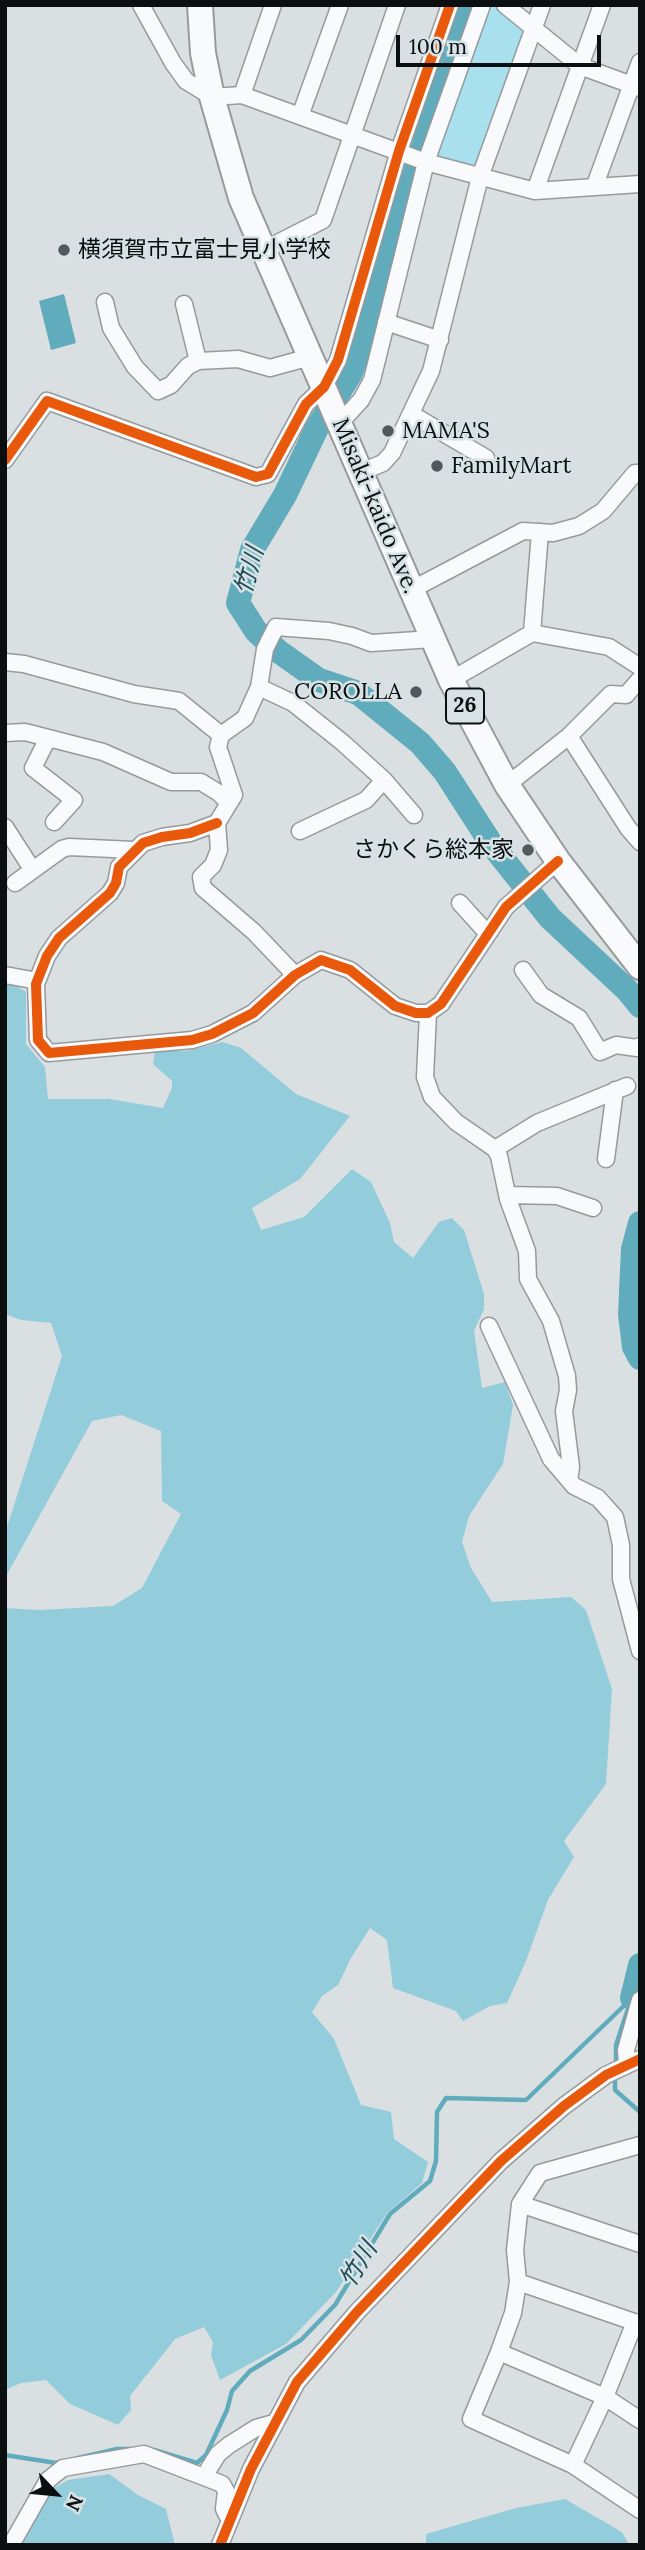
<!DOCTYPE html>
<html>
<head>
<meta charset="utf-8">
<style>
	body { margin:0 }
	#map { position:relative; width:645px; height:2550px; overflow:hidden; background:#dae0e2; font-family:Lora,serif }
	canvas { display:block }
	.frame { position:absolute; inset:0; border:7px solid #0b0f10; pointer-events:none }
	.north { position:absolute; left:21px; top:2459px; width:70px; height:70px; -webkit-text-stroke:5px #d6e2e5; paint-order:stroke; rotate:116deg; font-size:19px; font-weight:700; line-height:28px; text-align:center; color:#0b0f10 }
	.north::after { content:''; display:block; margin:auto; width:24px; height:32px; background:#0b0f10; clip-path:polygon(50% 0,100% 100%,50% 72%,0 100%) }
	.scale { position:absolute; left:396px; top:35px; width:205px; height:32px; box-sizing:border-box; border:4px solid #0b0f10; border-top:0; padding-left:9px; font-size:21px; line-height:24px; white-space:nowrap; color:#0b0f10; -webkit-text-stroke:5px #d6e2e5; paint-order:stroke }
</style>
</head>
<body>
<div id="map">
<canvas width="645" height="2550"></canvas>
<div class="frame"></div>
<div class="north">N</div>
<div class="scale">100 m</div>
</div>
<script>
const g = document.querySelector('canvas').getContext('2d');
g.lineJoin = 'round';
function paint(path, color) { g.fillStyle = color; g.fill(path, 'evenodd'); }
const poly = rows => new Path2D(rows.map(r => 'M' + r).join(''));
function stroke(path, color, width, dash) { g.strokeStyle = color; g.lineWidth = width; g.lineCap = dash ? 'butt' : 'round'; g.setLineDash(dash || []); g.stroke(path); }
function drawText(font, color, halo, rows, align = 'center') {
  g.font = font + ' Lora,"Noto Sans JP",serif'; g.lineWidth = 5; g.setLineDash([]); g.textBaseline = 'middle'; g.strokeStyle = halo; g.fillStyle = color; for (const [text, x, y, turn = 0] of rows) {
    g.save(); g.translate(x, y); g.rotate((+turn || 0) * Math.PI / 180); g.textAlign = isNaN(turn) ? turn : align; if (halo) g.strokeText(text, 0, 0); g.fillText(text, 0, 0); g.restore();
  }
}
const green = poly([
	[482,5,505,5,534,28,480,177,426,162]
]);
const forest = poly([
	[6,979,26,992,26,1044,45,1067,48,1099,109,1099,163,1108,172,1088,172,1081,153,1064,155,1051,186,1051,223,1042,241,1048,296,1094,350,1116,300,1179,252,1208,261,1230,304,1217,352,1169,371,1182,390,1223,394,1242,413,1258,439,1222,452,1218,464,1230,484,1294,484,1309,474,1331,482,1388,505,1382,513,1405,503,1464,469,1516,462,1542,471,1568,492,1602,571,1597,586,1610,612,1689,606,1784,564,1841,574,1857,548,1900,526,1961,507,2003,490,2006,463,2021,456,2011,393,1988,387,1940,370,1928,351,1958,338,1985,322,1996,312,2012,334,2039,361,2105,391,2112,394,2139,428,2162,422,2183,387,2213,336,2292,286,2344,220,2380,211,2355,213,2342,204,2327,175,2339,130,2396,131,2410,118,2425,70,2404,46,2380,21,2383,5,2390,5,1608,39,1610,113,1606,142,1588,181,1514,162,1501,161,1431,121,1415,92,1421,5,1578,5,1533,62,1356,51,1323,21,1320,5,1314],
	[109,2474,138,2495,166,2509,175,2545,18,2545,43,2495,68,2480],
	[565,2499,622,2532,629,2545,426,2545,426,2534,516,2508]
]);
const water = poly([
	[64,294,76,343,51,350,39,301]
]);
const stream = poly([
	[616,2066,616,2045,631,2000],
	[615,2075,615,2090,640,2112],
	[154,2450,197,2463,206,2455,227,2410,232,2391,250,2371,301,2340,335,2305,390,2214,430,2181,436,2161,437,2112,446,2098,526,2100,632,1998],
	[5,2455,56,2463,62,2461],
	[78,2458,117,2449,131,2449]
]);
const river = poly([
	[469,5,408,194,377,301,351,373,317,428,285,495,252,550,238,603,256,631,278,651,319,680,358,693,420,743,445,772,492,845,550,918,627,990,640,1006],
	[640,1223,633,1249,630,1314,634,1347,640,1358],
	[632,1998,640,1965]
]);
const street = poly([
	[141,5,173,63,186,81,212,97,242,95,426,162,535,191,640,184],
	[505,5,580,66,640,88],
	[242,95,273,5],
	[300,116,340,5],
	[595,185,640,62],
	[535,191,602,5],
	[262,251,323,220,397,5],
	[105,302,111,328,135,367,158,391,171,385,188,366,198,361,238,359,270,368,310,357],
	[184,304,198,361],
	[386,322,440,340],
	[411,414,486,458],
	[339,424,361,400,372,380,426,162,482,5],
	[5,460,47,401,256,477,268,474,306,404,324,387,338,360,399,151,450,5],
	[361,472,383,463,392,453,431,371,480,177,542,5],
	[411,590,523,531,553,533,579,526,603,511,635,473,640,473],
	[532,633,540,532],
	[5,662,24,664,134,694,179,701,221,735,245,718,249,709,259,687,265,649,276,627,329,631,352,636,371,643,433,639],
	[640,679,626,695,611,694,569,736,628,828,640,842],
	[451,680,532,633,609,647,640,667],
	[259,687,293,703,342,742,384,780,414,815],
	[5,733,25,732,103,752,171,782,201,782,219,793,229,803],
	[221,735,218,747,234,795,217,823,219,850,213,865,201,877,203,888,254,932,295,975],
	[48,738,33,768,74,800,54,822],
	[507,785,569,736],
	[217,823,190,833,162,837,143,843,119,867,116,883,110,893,59,938,47,956,36,984,38,1040,49,1053,192,1040,212,1034,253,1013,295,975,321,960,350,970,395,1006,416,1013,428,1013,441,1004,506,907,558,861],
	[5,827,32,869],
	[300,831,366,800,384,780],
	[15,883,62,849,69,847,134,850],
	[460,903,488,934],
	[523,970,541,995,579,1018,600,1052,616,1045,637,1048,640,1046],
	[5,975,32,980,36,984],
	[428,1013,425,1077,432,1097,456,1122,495,1149,499,1156,508,1199,527,1251,528,1279,551,1321,567,1376,568,1390,564,1411,571,1467,569,1480],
	[495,1149,537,1123,627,1086],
	[606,1159,615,1090],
	[507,1195,557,1196,593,1208],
	[489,1326,551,1459,574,1486,598,1498,615,1517,621,1545,621,1579,640,1651],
	[627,2065,626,2050,640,2000],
	[520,2204,640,2244],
	[518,2282,640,2324],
	[499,2352,513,2313,518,2282,515,2250,520,2204,540,2173,640,2145],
	[640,2420,605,2397,499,2352,471,2419,573,2465,640,2510],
	[573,2465,605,2397,635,2322],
	[205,2475,218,2454,229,2445,256,2428,274,2423],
	[11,2545,48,2480,63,2468,144,2454,222,2484,226,2491,224,2509,229,2519],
	[220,2545,251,2469,297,2382,357,2312,501,2161,564,2106,606,2075,640,2059]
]);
const primary = poly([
	[200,5,203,53,212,97,241,198,451,680,507,785,558,861,640,967]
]);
const cycleway = poly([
	[5,460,47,401,256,477,268,474,306,404,324,387,338,360,399,151,450,5],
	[217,823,190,833,162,837,143,843,119,867,116,883,110,893,59,938,47,956,36,984,38,1040,49,1053,192,1040,212,1034,253,1013,295,975,321,960,350,970,395,1006,416,1013,428,1013,441,1004,506,907,558,861],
	[220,2545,251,2469,297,2382,357,2312,501,2161,564,2106,606,2075,640,2059]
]);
const markers = [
	[64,250,7,"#53585a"],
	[388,431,7,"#53585a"],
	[437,466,7,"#53585a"],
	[416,692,7,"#53585a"],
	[528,850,7,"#53585a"]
];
const shields = [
	[465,706,38]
];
const shieldNames = [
	["26",465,706]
];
const poiNames = [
	["横須賀市立富士見小学校",78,250],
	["MAMA'S",402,431],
	["FamilyMart",451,466],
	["COROLLA",402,692,"right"],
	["さかくら総本家",514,850,"right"]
];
const streetNames = [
	["Misaki-kaido Ave.",375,506,67]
];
const waterNames = [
	["竹川",250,571,-74],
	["竹川",359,2265,-59]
];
paint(green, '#a9e0ee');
paint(forest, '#93ccda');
paint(water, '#60acbc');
stroke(stream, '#60acbc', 4.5);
stroke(river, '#60acbc', 24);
stroke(street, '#959a9c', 19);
stroke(primary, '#959a9c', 28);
stroke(street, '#f9fafb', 16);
stroke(primary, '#f9fafb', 24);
stroke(cycleway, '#e8590c', 10);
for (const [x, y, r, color] of markers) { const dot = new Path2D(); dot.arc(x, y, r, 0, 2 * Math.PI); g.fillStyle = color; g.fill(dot); stroke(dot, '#d6e2e5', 2.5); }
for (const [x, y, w] of shields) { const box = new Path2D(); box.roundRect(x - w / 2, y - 17.5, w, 35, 5); g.fillStyle = '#d6e2e5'; g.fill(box); stroke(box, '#0b0f10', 2); }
drawText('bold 21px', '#0b0f10', null, shieldNames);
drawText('23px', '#0b0f10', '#d6e2e5', poiNames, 'left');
drawText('23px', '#0b0f10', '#d6e2e5', streetNames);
drawText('italic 24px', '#1f4b55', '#d6e2e5', waterNames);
</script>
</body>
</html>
